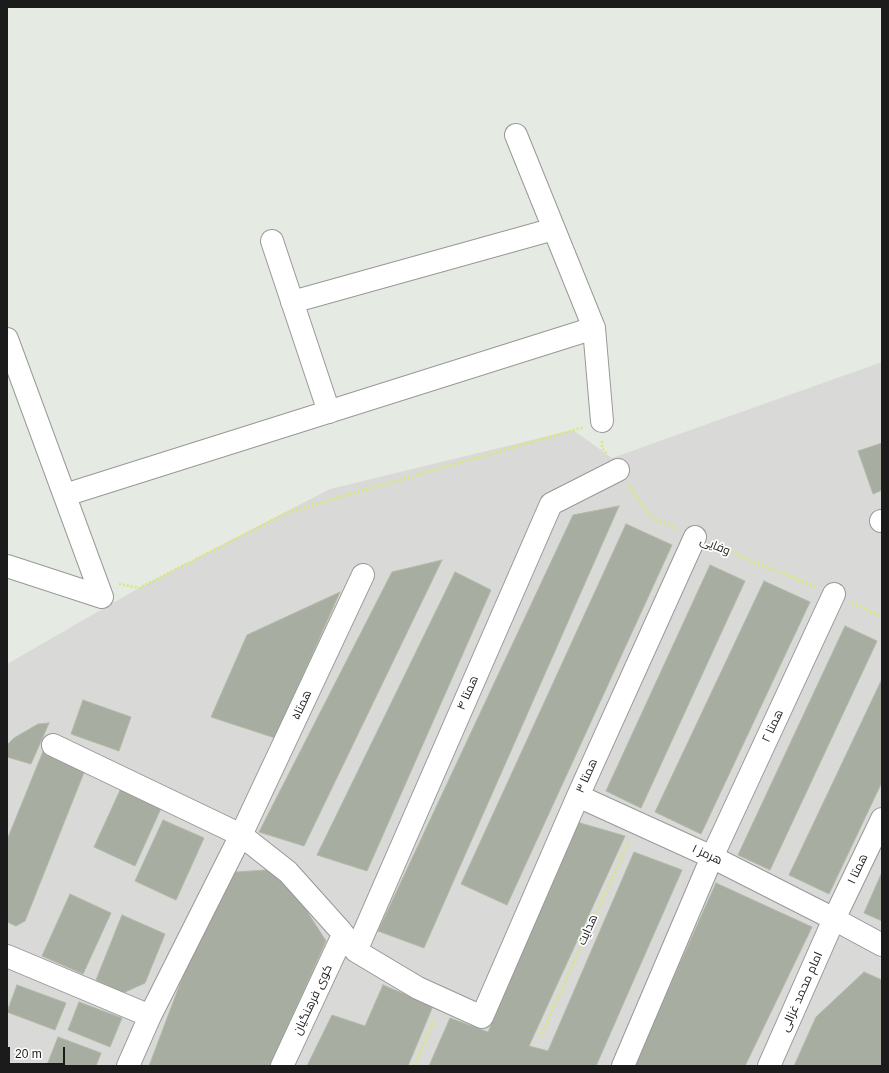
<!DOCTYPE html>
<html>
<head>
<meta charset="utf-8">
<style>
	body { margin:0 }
	#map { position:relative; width:889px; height:1073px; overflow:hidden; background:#e5ebe2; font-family:Arial,sans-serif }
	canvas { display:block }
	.frame { position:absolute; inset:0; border:8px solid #1b1b1b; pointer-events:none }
	.scale { position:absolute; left:8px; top:1047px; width:57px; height:18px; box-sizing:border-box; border:2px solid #1b1b1b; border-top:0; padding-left:5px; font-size:12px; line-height:14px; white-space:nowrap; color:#1b1b1b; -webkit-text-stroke:3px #fff; paint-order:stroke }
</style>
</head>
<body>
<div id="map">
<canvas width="889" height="1073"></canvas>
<div class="frame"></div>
<div class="scale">20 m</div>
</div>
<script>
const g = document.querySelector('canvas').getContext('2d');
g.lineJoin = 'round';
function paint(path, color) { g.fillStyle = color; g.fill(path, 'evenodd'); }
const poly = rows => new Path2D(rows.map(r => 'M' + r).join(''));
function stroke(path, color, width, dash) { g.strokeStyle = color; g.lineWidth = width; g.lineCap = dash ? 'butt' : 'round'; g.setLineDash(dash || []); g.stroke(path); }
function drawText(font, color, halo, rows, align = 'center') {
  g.font = font + ' Arial,Cairo,sans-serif'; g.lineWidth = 3.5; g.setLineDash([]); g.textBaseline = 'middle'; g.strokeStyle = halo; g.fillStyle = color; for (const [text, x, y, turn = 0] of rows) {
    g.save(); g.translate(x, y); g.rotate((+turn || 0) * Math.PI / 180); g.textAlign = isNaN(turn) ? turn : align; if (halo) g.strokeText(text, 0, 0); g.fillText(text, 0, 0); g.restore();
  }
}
const residential = poly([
	[882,362,882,1066,7,1066,7,664,139,588,330,489,573,430,612,458]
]);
const building = poly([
	[882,443,882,490,873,494,858,451,882,443],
	[619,506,424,948,378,931,573,515,619,506],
	[626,524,672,545,507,905,461,884,626,524],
	[442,560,304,846,259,832,392,572,442,560],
	[710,565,745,581,641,808,606,791,710,565],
	[455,572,491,590,367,871,317,855,455,572],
	[764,581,810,602,701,834,655,812,764,581],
	[340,592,275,738,211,717,247,635,340,592],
	[845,626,877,641,770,870,738,855,845,626],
	[882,679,882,782,829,894,789,875,882,679],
	[83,700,131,717,119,751,71,734,83,700],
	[49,723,31,764,7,757,7,745,14,738,38,724,49,723],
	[44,749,85,770,25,921,16,926,7,922,7,840,44,749],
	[122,786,163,804,135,866,94,847,122,786],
	[163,820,204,838,176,900,135,881,163,820],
	[577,822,625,836,529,1046,548,1051,634,852,682,870,596,1066,429,1066,450,1018,488,1032,577,822],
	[280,869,326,941,270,1066,149,1066,222,873,280,869],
	[882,872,882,921,864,913,882,872],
	[716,883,812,927,745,1066,634,1066,716,883],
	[70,894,111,913,83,974,42,956,70,894],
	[122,915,165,934,145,983,123,993,96,980,122,915],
	[864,972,882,980,882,1066,794,1066,816,1017,864,972],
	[17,985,66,1003,55,1030,7,1012,17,985],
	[383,985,433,1006,408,1066,307,1066,332,1015,365,1026,383,985],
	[79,1002,122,1018,110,1047,68,1030,79,1002],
	[58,1037,101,1053,96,1066,51,1066,47,1065,58,1037]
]);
const path = poly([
	[602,441,602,448,607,454],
	[629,486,651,517,678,529],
	[713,545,816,587],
	[119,584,139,588,288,512,584,427],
	[852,603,882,617],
	[540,1037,629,841],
	[414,1066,435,1018]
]);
const minor = poly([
	[272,241,329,412],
	[292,302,554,229],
	[594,328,602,421],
	[7,339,102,597,7,566],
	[65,495,594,328,516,135],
	[881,521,882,521],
	[53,745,241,835,288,872,340,930,356,951,418,988,482,1017,578,796,695,537],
	[578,796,712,857,834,919,882,945],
	[356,951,551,504,618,470],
	[7,956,150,1016],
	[128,1066,150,1016,241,835,363,575],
	[282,1066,343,935],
	[623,1066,712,857,834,594],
	[769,1066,834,919,882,819]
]);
const streetNames = [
	["وفایی",715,546,22],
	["همتا ۴",468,693,-66],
	["همتا۵",302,705,-65],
	["همتا ۲",773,726,-65],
	["همتا ۳",587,776,-66],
	["هرمز ۱",707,855,25],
	["همتا ۱",858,869,-65],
	["هدایت",588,930,-66],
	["امام محمد غزالی",802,992,-66],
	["کوی فرهنگیان",313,1000,-65]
];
paint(residential, '#d9d9d8');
paint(building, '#a8ada1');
stroke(building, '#b1bba6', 1);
stroke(minor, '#989898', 24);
stroke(path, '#d9e876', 2.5, [2, 2]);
stroke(minor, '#fff', 22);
drawText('12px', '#1b1b1b', '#fff', streetNames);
</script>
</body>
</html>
